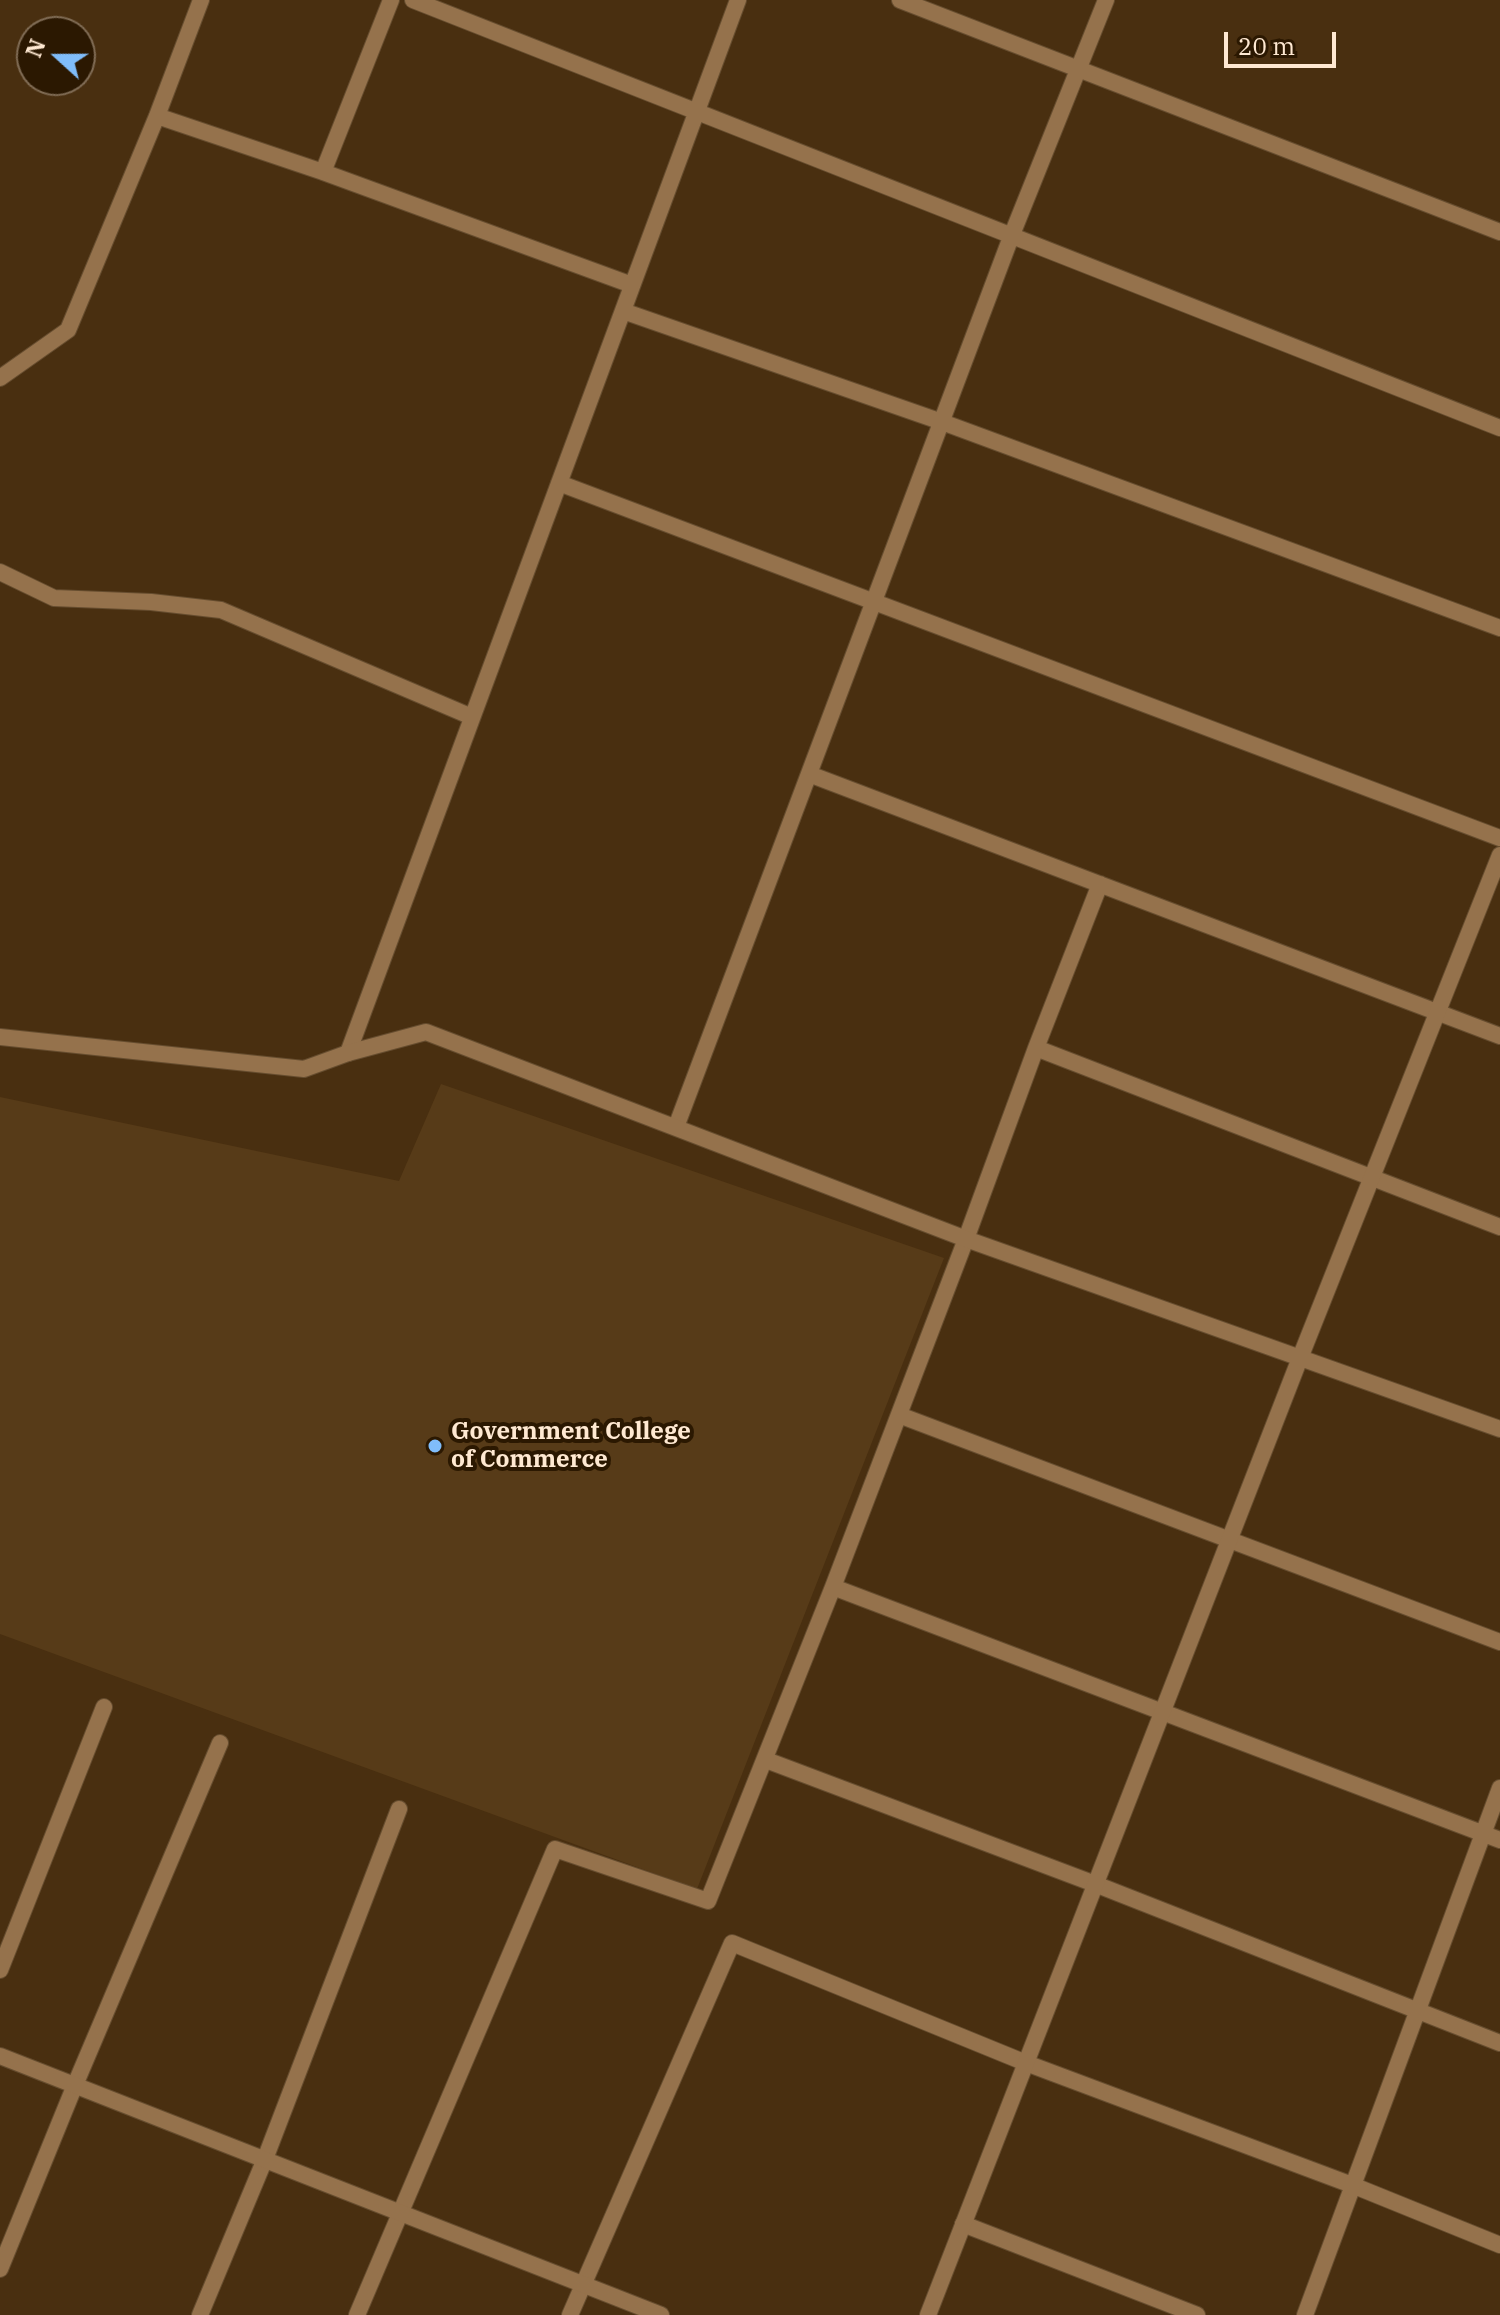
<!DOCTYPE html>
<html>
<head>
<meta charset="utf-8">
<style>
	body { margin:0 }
	#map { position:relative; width:1500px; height:2315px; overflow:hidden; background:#492f10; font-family:"IBM Plex Serif",serif }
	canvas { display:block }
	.north { position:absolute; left:16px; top:16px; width:80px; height:80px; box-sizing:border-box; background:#2b1801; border:2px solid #806c55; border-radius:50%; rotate:291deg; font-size:22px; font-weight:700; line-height:32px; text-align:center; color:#ffe9d2 }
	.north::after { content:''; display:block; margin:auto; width:28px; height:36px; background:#80bdfa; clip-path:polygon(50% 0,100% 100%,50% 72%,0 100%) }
	.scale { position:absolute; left:1224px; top:32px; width:112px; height:36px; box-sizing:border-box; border:4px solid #ffe9d2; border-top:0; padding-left:10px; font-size:24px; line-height:28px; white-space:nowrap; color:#ffe9d2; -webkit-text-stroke:6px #2b1801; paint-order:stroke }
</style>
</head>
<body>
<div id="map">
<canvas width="1500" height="2315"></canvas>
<div class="north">N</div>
<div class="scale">20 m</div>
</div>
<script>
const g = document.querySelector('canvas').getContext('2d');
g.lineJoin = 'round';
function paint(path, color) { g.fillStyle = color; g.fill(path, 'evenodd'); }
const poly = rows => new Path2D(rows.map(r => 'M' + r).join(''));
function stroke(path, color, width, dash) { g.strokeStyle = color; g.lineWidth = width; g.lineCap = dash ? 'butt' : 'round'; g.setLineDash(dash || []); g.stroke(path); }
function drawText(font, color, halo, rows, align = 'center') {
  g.font = font + ' "IBM Plex Serif",serif'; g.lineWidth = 8; g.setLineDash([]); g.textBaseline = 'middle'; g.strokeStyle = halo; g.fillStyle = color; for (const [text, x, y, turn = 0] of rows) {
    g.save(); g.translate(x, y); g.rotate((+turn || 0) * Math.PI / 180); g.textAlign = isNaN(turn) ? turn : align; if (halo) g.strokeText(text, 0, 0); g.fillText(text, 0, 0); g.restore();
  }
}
const built = poly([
	[441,1084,944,1258,697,1889,0,1634,0,1097,399,1181]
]);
const minor = poly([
	[413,0,1500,428],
	[900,0,1500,232],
	[157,116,323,172,632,285],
	[323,172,391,0],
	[623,311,942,422,1500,628],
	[0,378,68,330,157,116,201,0],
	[559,483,1500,838],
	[0,572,54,598,151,602,221,610,472,717],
	[809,774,1500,1036],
	[1036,1048,1500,1227],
	[348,1053,738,0],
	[676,1127,1011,237,1106,0],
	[899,1415,1500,1642],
	[833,1587,1500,1840],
	[766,1760,1095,1884,1500,2043],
	[0,1970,104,1707],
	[963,2224,1197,2315],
	[0,2269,75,2085,220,1743],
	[200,2315,265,2159,399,1809],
	[357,2315,555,1849,708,1901,833,1587,966,1239,1036,1048,1100,884],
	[570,2315,732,1943,1026,2063,1352,2185,1500,2245],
	[1305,2315,1500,1788]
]);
const tertiary = poly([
	[0,1037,304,1069,348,1053,426,1032,966,1239,1500,1429],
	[0,2056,661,2315],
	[928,2315,1300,1358,1500,855]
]);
const markers = [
	[435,1446,8,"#80bdfa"]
];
const poiNames = [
	["Government College",451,1432],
	["of Commerce",451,1460]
];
paint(built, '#573b18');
stroke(minor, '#664d2f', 18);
stroke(tertiary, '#664d2f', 18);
stroke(minor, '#95724c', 16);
stroke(tertiary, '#95724c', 16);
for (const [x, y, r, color] of markers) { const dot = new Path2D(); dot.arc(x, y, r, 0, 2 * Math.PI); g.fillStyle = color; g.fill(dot); stroke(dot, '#2b1801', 3); }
drawText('bold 24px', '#ffe9d2', '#2b1801', poiNames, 'left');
</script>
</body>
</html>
